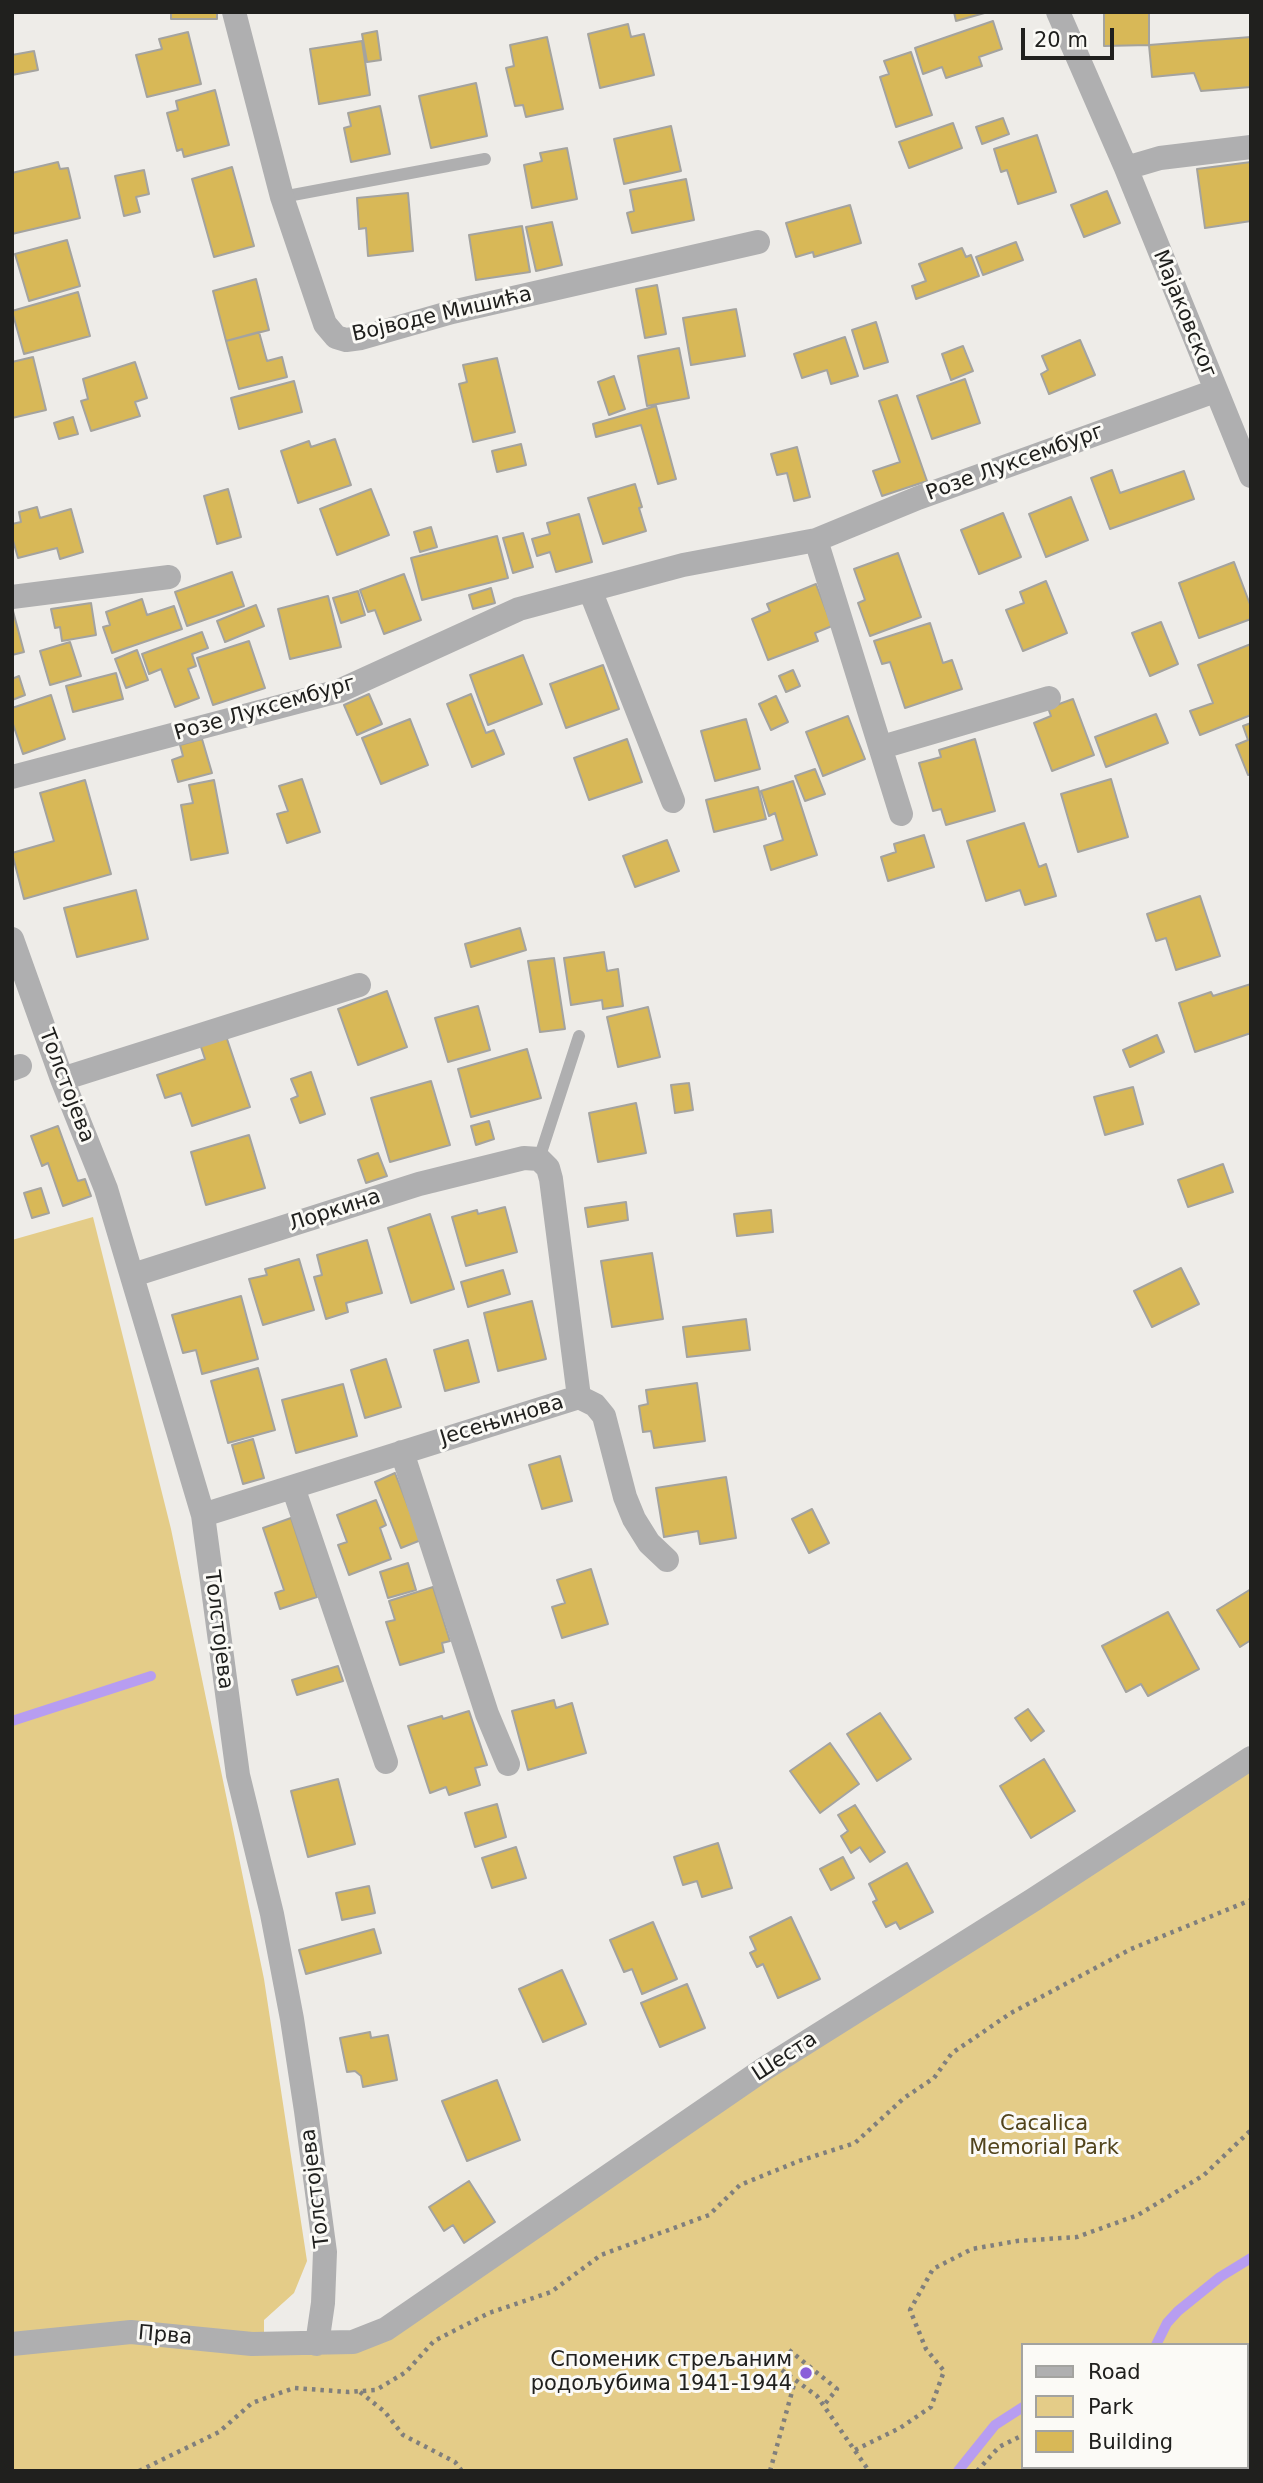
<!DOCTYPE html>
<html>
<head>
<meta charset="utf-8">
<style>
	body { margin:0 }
	#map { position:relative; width:1263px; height:2483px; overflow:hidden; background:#eeece8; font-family:"DejaVu Sans",sans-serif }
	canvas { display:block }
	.frame { position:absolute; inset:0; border:14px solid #20201e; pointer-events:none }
	.legend { position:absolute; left:1021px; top:2343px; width:228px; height:126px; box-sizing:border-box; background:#fbfaf6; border:2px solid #a3a3a0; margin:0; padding:9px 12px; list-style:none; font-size:21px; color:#20201e }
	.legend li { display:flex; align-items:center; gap:14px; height:35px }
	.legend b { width:35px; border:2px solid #a3a3a0 }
	.scale { position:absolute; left:1021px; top:28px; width:93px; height:32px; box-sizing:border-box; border:4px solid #20201e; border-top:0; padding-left:9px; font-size:21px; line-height:24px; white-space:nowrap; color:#20201e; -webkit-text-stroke:5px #fbfaf6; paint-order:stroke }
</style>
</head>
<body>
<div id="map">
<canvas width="1263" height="2483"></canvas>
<div class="frame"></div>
<ul class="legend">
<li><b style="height:9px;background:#afafb0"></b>Road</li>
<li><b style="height:19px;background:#e4cc88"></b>Park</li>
<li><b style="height:19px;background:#d8b857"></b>Building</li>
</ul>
<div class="scale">20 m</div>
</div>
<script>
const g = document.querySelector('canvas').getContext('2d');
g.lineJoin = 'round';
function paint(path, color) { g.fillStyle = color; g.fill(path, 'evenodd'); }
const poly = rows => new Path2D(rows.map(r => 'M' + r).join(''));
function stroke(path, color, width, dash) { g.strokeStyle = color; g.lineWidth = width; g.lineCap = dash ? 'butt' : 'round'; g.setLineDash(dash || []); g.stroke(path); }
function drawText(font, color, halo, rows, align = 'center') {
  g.font = font + ' "DejaVu Sans",sans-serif'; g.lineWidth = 6; g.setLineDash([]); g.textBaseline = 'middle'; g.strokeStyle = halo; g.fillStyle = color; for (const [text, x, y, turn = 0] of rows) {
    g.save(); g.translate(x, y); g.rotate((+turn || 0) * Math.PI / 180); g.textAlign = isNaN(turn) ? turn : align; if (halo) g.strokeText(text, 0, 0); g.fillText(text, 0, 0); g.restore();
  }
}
const green = poly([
	[93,1217,171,1529,264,1979,307,2261,294,2293,264,2320,264,2344,353,2342,1251,1758,1251,2471,12,2471,12,1240],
	[1023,2345,1247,2345,1247,2467,1023,2467]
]);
const stream = poly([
	[12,1721,151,1676],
	[1156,2345,1167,2323,1178,2311,1220,2277,1251,2258],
	[958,2471,995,2425,1023,2407],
	[1247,2471,1251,2468]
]);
const building = poly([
	[171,12,217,12,217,19,171,19,171,12],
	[954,12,988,12,956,21,954,12],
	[1104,12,1149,12,1149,45,1104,46,1104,12],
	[993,21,1002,49,979,57,982,66,946,78,942,67,923,74,915,48,993,21],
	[628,24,631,37,644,34,654,75,600,88,588,34,628,24],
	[377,31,381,60,367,62,362,34,377,31],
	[188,32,201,84,147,97,136,55,162,49,159,39,188,32],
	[547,37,563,109,526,117,523,105,515,106,506,68,514,66,510,45,547,37],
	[1251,37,1251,87,1201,91,1194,73,1152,77,1149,45,1251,37],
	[362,41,370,95,319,104,310,49,362,41],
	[34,51,38,70,12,75,12,55,34,51],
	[911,52,932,115,896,127,880,77,889,74,884,61,911,52],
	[476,83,487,136,431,148,419,96,476,83],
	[215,90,229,145,184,157,182,149,177,151,167,113,178,110,176,101,215,90],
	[380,106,390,154,351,162,344,128,351,126,348,113,380,106],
	[1003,118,1009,134,982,144,976,127,1003,118],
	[953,123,962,148,909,168,899,142,953,123],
	[671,126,681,171,624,184,614,139,671,126],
	[1037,135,1056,192,1018,204,1007,170,1001,172,994,149,1037,135],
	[567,148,577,199,532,208,524,165,542,161,540,153,567,148],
	[58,162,60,169,68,168,80,218,12,234,12,173,58,162],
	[1251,162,1251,221,1205,228,1197,169,1251,162],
	[232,167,254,246,214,257,192,179,232,167],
	[144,170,149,194,136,197,140,212,124,216,115,176,144,170],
	[686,179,694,220,632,233,627,213,634,211,630,190,686,179],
	[1107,191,1120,223,1084,237,1071,205,1107,191],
	[408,193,413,251,368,256,366,228,359,229,357,198,408,193],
	[850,205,861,243,814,257,813,252,796,257,786,223,850,205],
	[552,222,562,265,536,271,526,227,552,222],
	[522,226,530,272,476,280,469,235,522,226],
	[67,240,80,286,29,301,15,254,67,240],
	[1016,242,1023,260,983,275,976,257,1016,242],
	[962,248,966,257,971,255,979,276,916,299,912,286,926,281,919,264,962,248],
	[256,279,269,330,226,341,213,291,256,279],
	[657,285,666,334,645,338,636,289,657,285],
	[78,292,90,336,24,354,12,311,78,292],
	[736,309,745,356,691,365,683,318,736,309],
	[876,322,888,362,864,369,852,330,876,322],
	[259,332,267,361,282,357,287,377,239,389,226,341,259,332],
	[845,337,858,376,831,384,827,370,802,378,794,354,845,337],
	[1080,340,1095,375,1049,394,1041,374,1048,370,1042,356,1080,340],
	[963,346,973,371,951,380,942,354,963,346],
	[679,348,689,398,647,406,638,356,679,348],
	[33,357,46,410,12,418,12,362,33,357],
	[497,358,515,432,473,442,459,384,467,382,463,365,497,358],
	[135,362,147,398,135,402,140,416,91,431,81,401,88,399,83,379,135,362],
	[614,376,625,409,609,415,598,382,614,376],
	[965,379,980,423,932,439,917,396,965,379],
	[294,381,302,412,239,429,231,398,294,381],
	[897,395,927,481,882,496,873,471,900,462,879,401,897,395],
	[656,406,676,479,658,484,641,425,596,437,593,424,656,406],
	[73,417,78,434,59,439,54,423,73,417],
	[335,439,351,485,298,503,281,451,309,441,311,447,335,439],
	[521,444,526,465,497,472,492,451,521,444],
	[797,447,810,497,794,501,787,473,777,475,771,454,797,447],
	[1112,470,1120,493,1184,471,1194,499,1110,529,1091,478,1112,470],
	[635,484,642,507,639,508,646,531,603,544,588,498,635,484],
	[228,489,241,537,217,544,204,496,228,489],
	[371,489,389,535,337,555,320,509,371,489],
	[1071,497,1088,540,1046,557,1029,514,1071,497],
	[37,507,40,518,71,509,83,552,60,559,57,548,18,558,12,537,12,524,21,522,19,512,37,507],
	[1003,513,1021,557,979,574,961,530,1003,513],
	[579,514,592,562,556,572,550,552,537,556,532,539,550,534,547,523,579,514],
	[431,527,437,547,420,552,414,532,431,527],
	[523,533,533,567,513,573,503,538,523,533],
	[497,536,508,578,422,600,411,558,497,536],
	[898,553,921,617,870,636,858,603,865,600,854,569,898,553],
	[1234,562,1251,607,1251,619,1199,638,1179,583,1234,562],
	[232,572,244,606,187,626,175,592,232,572],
	[404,574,421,620,384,634,375,610,368,612,360,590,404,574],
	[1046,581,1067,633,1023,651,1006,610,1024,603,1020,592,1046,581],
	[816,584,832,626,815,633,818,641,768,660,752,619,770,611,767,604,816,584],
	[491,588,495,603,473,609,469,595,491,588],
	[358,591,365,615,341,623,333,598,358,591],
	[328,596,341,647,290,659,278,609,328,596],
	[142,599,147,615,174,606,182,629,112,653,103,627,110,625,106,612,142,599],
	[91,603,96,635,62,641,60,627,55,628,51,609,91,603],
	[256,605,264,626,225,642,217,621,256,605],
	[13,611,24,652,12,655,12,611,13,611],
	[1161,622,1178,664,1150,676,1132,633,1161,622],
	[930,623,943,663,952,660,962,689,905,708,890,662,882,664,874,641,930,623],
	[202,632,208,648,192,654,196,666,188,669,199,698,175,707,161,669,149,674,142,654,202,632],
	[249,641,265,688,213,705,197,658,249,641],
	[70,642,81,676,50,685,40,651,70,642],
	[1251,644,1251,715,1200,735,1190,711,1213,703,1198,665,1251,644],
	[137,650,148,680,126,688,115,659,137,650],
	[523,655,542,704,488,725,470,675,523,655],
	[603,665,619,709,566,728,550,684,603,665],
	[793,670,800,686,786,692,779,676,793,670],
	[116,673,123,699,73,712,66,686,116,673],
	[19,676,25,695,12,700,12,679,19,676],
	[369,694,382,724,357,735,344,705,369,694],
	[471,694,486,733,494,730,504,754,472,767,447,704,471,694],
	[51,695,65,739,23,754,12,721,12,708,51,695],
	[776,696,788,722,771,730,759,704,776,696],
	[1073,699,1094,755,1052,771,1034,723,1051,716,1048,708,1073,699],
	[1156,714,1168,743,1106,767,1095,737,1156,714],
	[848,716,865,759,823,776,806,732,848,716],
	[410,719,428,765,381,784,362,738,410,719],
	[746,719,760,769,715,781,701,731,746,719],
	[1251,723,1251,774,1248,775,1236,745,1248,740,1243,726,1251,723],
	[202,739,212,773,178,782,172,760,183,756,180,745,202,739],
	[627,739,642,782,589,800,574,758,627,739],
	[975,739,995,811,946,825,941,809,933,811,919,763,941,757,939,750,975,739],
	[815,769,825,794,805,801,795,776,815,769],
	[302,779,320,832,287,843,277,814,288,811,279,786,302,779],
	[1111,779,1128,837,1078,852,1061,794,1111,779],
	[85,780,111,874,24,899,12,853,54,841,40,793,85,780],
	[214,780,228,853,191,860,181,805,193,803,189,785,214,780],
	[793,781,817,855,771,870,764,846,783,840,775,813,769,816,761,791,793,781],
	[758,787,766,819,714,832,706,800,758,787],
	[1024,823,1039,867,1046,864,1056,896,1025,905,1020,890,986,901,967,841,1024,823],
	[924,835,934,867,888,881,881,857,896,852,894,844,924,835],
	[667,840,679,871,635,887,623,856,667,840],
	[136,890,148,939,77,957,64,908,136,890],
	[1200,896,1220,956,1176,970,1166,938,1156,941,1147,914,1200,896],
	[520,928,526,950,471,967,465,944,520,928],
	[604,952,607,971,618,969,623,1006,603,1009,602,1000,571,1005,564,958,604,952],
	[554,958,565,1029,540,1032,528,961,554,958],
	[1251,984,1251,1033,1195,1052,1179,1003,1211,992,1213,996,1251,984],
	[387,991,407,1047,358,1065,338,1009,387,991],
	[478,1006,490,1050,448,1062,435,1018,478,1006],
	[648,1007,660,1057,618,1067,607,1017,648,1007],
	[1157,1035,1164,1052,1130,1067,1123,1050,1157,1035],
	[226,1036,250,1107,192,1126,181,1093,165,1098,157,1075,205,1059,200,1044,226,1036],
	[527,1049,541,1098,471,1117,458,1069,527,1049],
	[311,1072,325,1114,300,1123,291,1099,298,1096,291,1079,311,1072],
	[431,1081,450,1145,390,1162,371,1098,431,1081],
	[689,1083,693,1110,675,1113,671,1085,689,1083],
	[1133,1087,1143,1124,1105,1135,1094,1097,1133,1087],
	[636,1103,646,1153,598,1162,589,1113,636,1103],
	[489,1121,494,1139,476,1145,471,1126,489,1121],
	[58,1126,78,1181,85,1179,91,1196,63,1206,48,1163,42,1166,31,1136,58,1126],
	[249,1135,265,1188,206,1205,191,1152,249,1135],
	[378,1153,387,1176,366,1183,358,1160,378,1153],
	[1223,1164,1233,1192,1188,1207,1178,1180,1223,1164],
	[41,1188,49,1213,32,1218,24,1193,41,1188],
	[626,1202,628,1220,588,1227,585,1208,626,1202],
	[505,1207,517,1252,466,1266,452,1217,477,1210,478,1214,505,1207],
	[771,1210,773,1232,737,1236,734,1214,771,1210],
	[430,1214,454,1289,411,1303,388,1228,430,1214],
	[367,1240,382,1293,346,1303,348,1312,326,1319,314,1277,322,1275,317,1255,367,1240],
	[652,1253,663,1319,612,1327,601,1261,652,1253],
	[299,1259,314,1310,263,1325,249,1279,267,1275,265,1269,299,1259],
	[1181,1268,1199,1304,1152,1327,1134,1291,1181,1268],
	[503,1270,510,1294,468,1307,461,1282,503,1270],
	[241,1296,258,1359,202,1374,196,1350,183,1353,172,1315,241,1296],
	[532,1301,546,1359,498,1371,484,1313,532,1301],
	[746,1319,750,1350,687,1357,683,1327,746,1319],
	[468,1340,479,1382,445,1391,434,1350,468,1340],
	[386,1359,401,1407,365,1418,351,1370,386,1359],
	[258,1368,275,1430,228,1443,211,1381,258,1368],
	[697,1383,705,1441,654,1448,651,1431,643,1432,639,1406,648,1404,646,1390,697,1383],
	[343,1384,357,1436,296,1453,282,1400,343,1384],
	[253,1439,264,1478,243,1484,232,1445,253,1439],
	[560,1456,572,1501,542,1509,529,1465,560,1456],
	[395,1473,421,1540,401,1548,375,1482,395,1473],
	[726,1477,736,1538,700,1544,698,1531,664,1537,656,1488,726,1477],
	[376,1500,386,1525,380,1528,391,1559,349,1575,338,1545,347,1542,337,1515,376,1500],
	[812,1509,829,1543,809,1553,792,1519,812,1509],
	[291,1518,317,1597,280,1609,275,1593,284,1590,263,1528,291,1518],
	[408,1563,416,1590,388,1598,380,1572,408,1563],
	[591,1569,608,1624,562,1638,552,1607,565,1603,557,1580,591,1569],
	[433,1587,450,1641,442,1643,444,1652,400,1665,386,1622,395,1620,389,1601,433,1587],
	[1251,1589,1251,1640,1240,1647,1217,1610,1251,1589],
	[1168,1612,1199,1669,1148,1696,1141,1684,1126,1692,1102,1646,1168,1612],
	[338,1666,343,1681,297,1695,292,1680,338,1666],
	[554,1700,556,1708,572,1703,586,1753,528,1770,512,1711,554,1700],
	[1028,1709,1044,1731,1031,1741,1015,1718,1028,1709],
	[469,1711,487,1765,475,1768,480,1785,449,1795,446,1787,430,1793,408,1726,442,1716,443,1719,469,1711],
	[880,1713,911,1759,877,1781,847,1734,880,1713],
	[830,1743,859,1784,820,1813,790,1771,830,1743],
	[1044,1759,1075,1811,1031,1838,1000,1786,1044,1759],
	[338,1779,355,1844,308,1857,291,1791,338,1779],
	[497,1804,506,1837,475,1847,465,1813,497,1804],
	[855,1805,885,1852,870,1862,860,1847,851,1853,841,1836,848,1831,838,1815,855,1805],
	[718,1843,732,1888,702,1897,697,1881,683,1885,674,1857,718,1843],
	[516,1847,526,1878,492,1888,482,1858,516,1847],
	[843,1857,854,1878,831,1890,820,1869,843,1857],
	[907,1863,933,1912,900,1929,896,1922,886,1927,873,1902,877,1900,869,1884,907,1863],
	[369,1886,375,1913,342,1920,336,1893,369,1886],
	[791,1917,820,1979,778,1998,763,1964,757,1967,750,1953,756,1950,750,1937,791,1917],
	[653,1922,677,1979,642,1994,632,1969,624,1972,610,1940,653,1922],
	[374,1929,381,1953,306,1974,299,1950,374,1929],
	[562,1970,586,2024,543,2042,519,1989,562,1970],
	[687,1984,705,2028,660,2047,641,2003,687,1984],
	[370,2032,371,2038,388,2035,397,2080,363,2087,361,2076,355,2071,347,2072,340,2038,370,2032],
	[497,2080,520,2140,467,2161,442,2101,497,2080],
	[469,2181,495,2222,464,2243,453,2225,444,2231,429,2207,469,2181]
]);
const path = poly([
	[789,2350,837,2389,824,2405],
	[775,2365,817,2396,869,2471],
	[360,2392,385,2412,403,2435,455,2462,462,2471],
	[855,2450,900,2428,931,2407,944,2371,926,2349,910,2310,933,2269,972,2249,1017,2241,1077,2237,1138,2215,1204,2175,1251,2130],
	[139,2471,219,2432,252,2403,294,2388,349,2392,376,2390,406,2372,434,2341,489,2313,551,2292,601,2255,709,2215,740,2185,799,2161,855,2143,904,2098,934,2078,952,2053,1011,2013,1131,1949,1251,1900],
	[770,2471,795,2381],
	[977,2471,999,2447,1023,2435]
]);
const lane = poly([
	[282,197,485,159],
	[539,1159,579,1036],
	[1247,2453,1251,2449],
	[1223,2471,1228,2467]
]);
const street = poly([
	[234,12,282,197,325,324,336,337,346,340,361,338,452,312,758,242],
	[1058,12,1126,168,1251,476],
	[1126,168,1160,158,1251,147],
	[816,540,901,814],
	[590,590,673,801],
	[12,597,169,577],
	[882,747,1049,698],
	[12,777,339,691,519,609,683,565,816,540,918,498,1215,391],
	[12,939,62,1079,106,1189,203,1515,238,1775,272,1914,292,2019,306,2111,325,2252,323,2303,317,2344],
	[12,1069,20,1066],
	[62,1079,359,985],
	[133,1275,419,1184,524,1158,539,1159,548,1168,551,1179,579,1397],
	[402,1452,487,1714,508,1764],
	[293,1487,386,1762],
	[203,1515,579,1397,595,1405,604,1416,625,1497,634,1519,649,1543,667,1560],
	[12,2344,131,2332,252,2344,353,2342,386,2329,764,2069,1033,1900,1251,1758]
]);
const markers = [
	[806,2373,7,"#8b5fd9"]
];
const streetNames = [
	["Мајаковског",1184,314,68],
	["Војводе Мишића",442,315,-13],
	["Розе Луксембург",1015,463,-20],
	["Розе Луксембург",265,709,-16],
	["Толстојева",66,1086,69],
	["Лоркина",335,1211,-18],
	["Јесењинова",502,1421,-17],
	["Толстојева",218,1630,83],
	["Шеста",785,2057,-33],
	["Толстојева",316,2188,-97],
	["Прва",165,2336,5]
];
const parkNames = [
	["Cacalica",1044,2125],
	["Memorial Park",1044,2149]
];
const poiNames = [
	["Споменик стрељаним",792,2361],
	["родољубима 1941-1944",792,2385]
];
paint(green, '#e4cc88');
stroke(stream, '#b79df1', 10);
paint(building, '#d8b857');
stroke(building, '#a4a39f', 2);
stroke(path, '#807f7c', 4.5, [3.5, 5]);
stroke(lane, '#afafb0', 12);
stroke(street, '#afafb0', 24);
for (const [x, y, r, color] of markers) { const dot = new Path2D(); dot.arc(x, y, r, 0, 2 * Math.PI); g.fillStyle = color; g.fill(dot); stroke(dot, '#fbfaf6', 2.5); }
drawText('21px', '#20201e', '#fbfaf6', streetNames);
drawText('21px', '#51431b', '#fbfaf6', parkNames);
drawText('21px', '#20201e', '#fbfaf6', poiNames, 'right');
</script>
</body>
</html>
